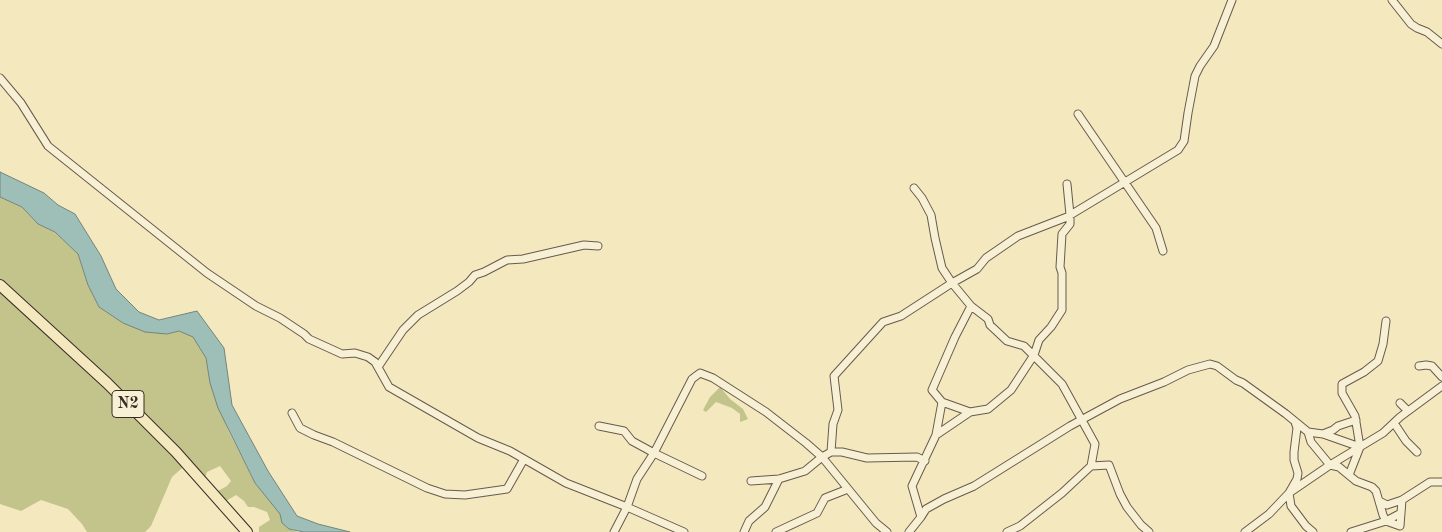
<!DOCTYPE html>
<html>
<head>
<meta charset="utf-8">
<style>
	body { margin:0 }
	canvas { display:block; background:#f4e8bf }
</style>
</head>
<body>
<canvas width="1442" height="532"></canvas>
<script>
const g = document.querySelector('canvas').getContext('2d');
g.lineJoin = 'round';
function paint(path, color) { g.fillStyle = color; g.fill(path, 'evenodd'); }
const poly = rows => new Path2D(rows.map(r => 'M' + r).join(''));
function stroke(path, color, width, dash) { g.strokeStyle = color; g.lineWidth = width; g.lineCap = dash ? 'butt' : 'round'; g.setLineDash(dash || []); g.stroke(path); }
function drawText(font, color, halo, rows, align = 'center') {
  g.font = font + ' "Old Standard TT",serif'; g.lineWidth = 4; g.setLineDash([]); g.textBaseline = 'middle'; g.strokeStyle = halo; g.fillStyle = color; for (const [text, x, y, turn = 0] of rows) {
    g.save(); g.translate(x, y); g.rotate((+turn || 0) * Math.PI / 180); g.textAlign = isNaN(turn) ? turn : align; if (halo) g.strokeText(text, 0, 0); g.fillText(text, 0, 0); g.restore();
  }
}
const green = poly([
	[0,197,22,207,38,224,55,232,78,254,88,285,99,307,123,323,167,334,179,331,193,337,206,358,210,383,229,432,255,483,281,514,282,523,289,529,298,532,259,532,259,527,270,520,267,512,254,507,248,507,244,501,236,495,226,501,218,491,227,486,231,481,220,466,207,472,205,478,190,461,172,477,151,526,145,532,87,532,82,524,68,509,41,500,21,511,0,504],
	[720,387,730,399,743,409,748,419,740,422,740,414,732,408,716,402,706,412,703,410,710,397]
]);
const water = poly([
	[0,172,44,193,58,205,75,214,101,256,116,289,139,312,159,320,197,311,224,348,232,405,268,471,297,516,318,524,350,532,304,532,289,529,282,523,280,514,255,483,218,408,210,383,206,358,193,337,179,331,167,334,145,332,123,323,99,307,88,285,78,254,55,232,38,224,22,207,0,197,0,172]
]);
const minor = poly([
	[1392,0,1411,24,1417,28,1427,32,1442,44],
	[0,78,21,103,48,146,207,273,256,306,280,318,304,334,309,339,342,354,355,353,368,357,375,362,389,387,478,438,510,451,566,483,627,507,684,532],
	[1078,114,1156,228,1163,251],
	[914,188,922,198,931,215,935,238,942,268,952,283,971,306,988,319,990,325,1007,341,1024,346,1062,384,1095,444,1091,466,1062,493,1020,526,1007,532],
	[1419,366,1426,365,1432,366,1442,377],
	[378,367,403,330,418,315,457,291,469,282,475,275,484,272,507,260,523,259,584,245,598,246],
	[942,402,970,412],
	[1400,403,1408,411],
	[292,413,300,428,314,435,333,442,427,488,445,494,465,495,507,489,524,459],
	[1295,422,1297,428,1294,452,1294,460,1298,473,1297,479,1289,493,1291,506,1306,526,1313,532],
	[1394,423,1406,441,1417,452],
	[599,426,624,431,632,441,654,453,702,476],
	[1308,432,1311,442,1330,465,1339,467,1356,481,1372,487,1376,491,1383,515,1386,521,1351,532],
	[1323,434,1360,447],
	[936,435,970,412,988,409,1011,390,1034,355,1039,340,1051,327,1062,310,1062,273,1060,267,1062,234,1070,224,1070,215,1067,184],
	[831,452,842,452,867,458,917,457,925,461],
	[1091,466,1109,465,1120,494,1127,507,1141,525,1149,532],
	[1349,475,1360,447,1355,416,1342,393,1342,384,1364,372,1378,361,1383,344,1386,321],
	[751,481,779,479,805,471,822,457,831,452,833,424,838,410,834,376,883,322,901,316,952,283,977,269,986,258,1018,236,1067,217,1178,150,1184,141,1188,113,1195,76,1200,66,1214,46,1232,0],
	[1379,501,1387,505,1402,500,1430,482,1442,482],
	[1401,513,1386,521,1400,526,1402,500],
	[921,517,926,509,944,499,974,486,1070,426,1120,399,1164,382,1188,370,1210,364,1217,366,1236,380,1243,383,1286,414,1308,432,1323,434,1333,430,1338,426,1356,420],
	[614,532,627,507,637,479,654,453,692,379,700,373,713,378,766,412,806,443,822,457,876,523,887,532],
	[744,532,749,521,765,507,779,479],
	[776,532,817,513,825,498,848,489],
	[909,532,921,517,912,486,936,435,942,402,932,390,955,337,971,306],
	[1245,532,1269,514,1289,493,1330,465,1383,433,1400,417,1442,386]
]);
const highway = poly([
	[0,285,107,383,176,452,247,532]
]);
const shields = [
	[128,404,32]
];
const shieldNames = [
	["N2",128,404]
];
paint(green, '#c3c48c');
paint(water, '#9dbfb8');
stroke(water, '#75847d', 1);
stroke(minor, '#685a4c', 9);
stroke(highway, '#392b25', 12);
stroke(minor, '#f8f0d5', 7);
stroke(highway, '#f4e8bf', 10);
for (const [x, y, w] of shields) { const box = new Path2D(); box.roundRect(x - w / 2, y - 13.5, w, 27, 4); g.fillStyle = '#f8f0d5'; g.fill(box); stroke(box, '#392b25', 1); }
drawText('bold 16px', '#392b25', null, shieldNames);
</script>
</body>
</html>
